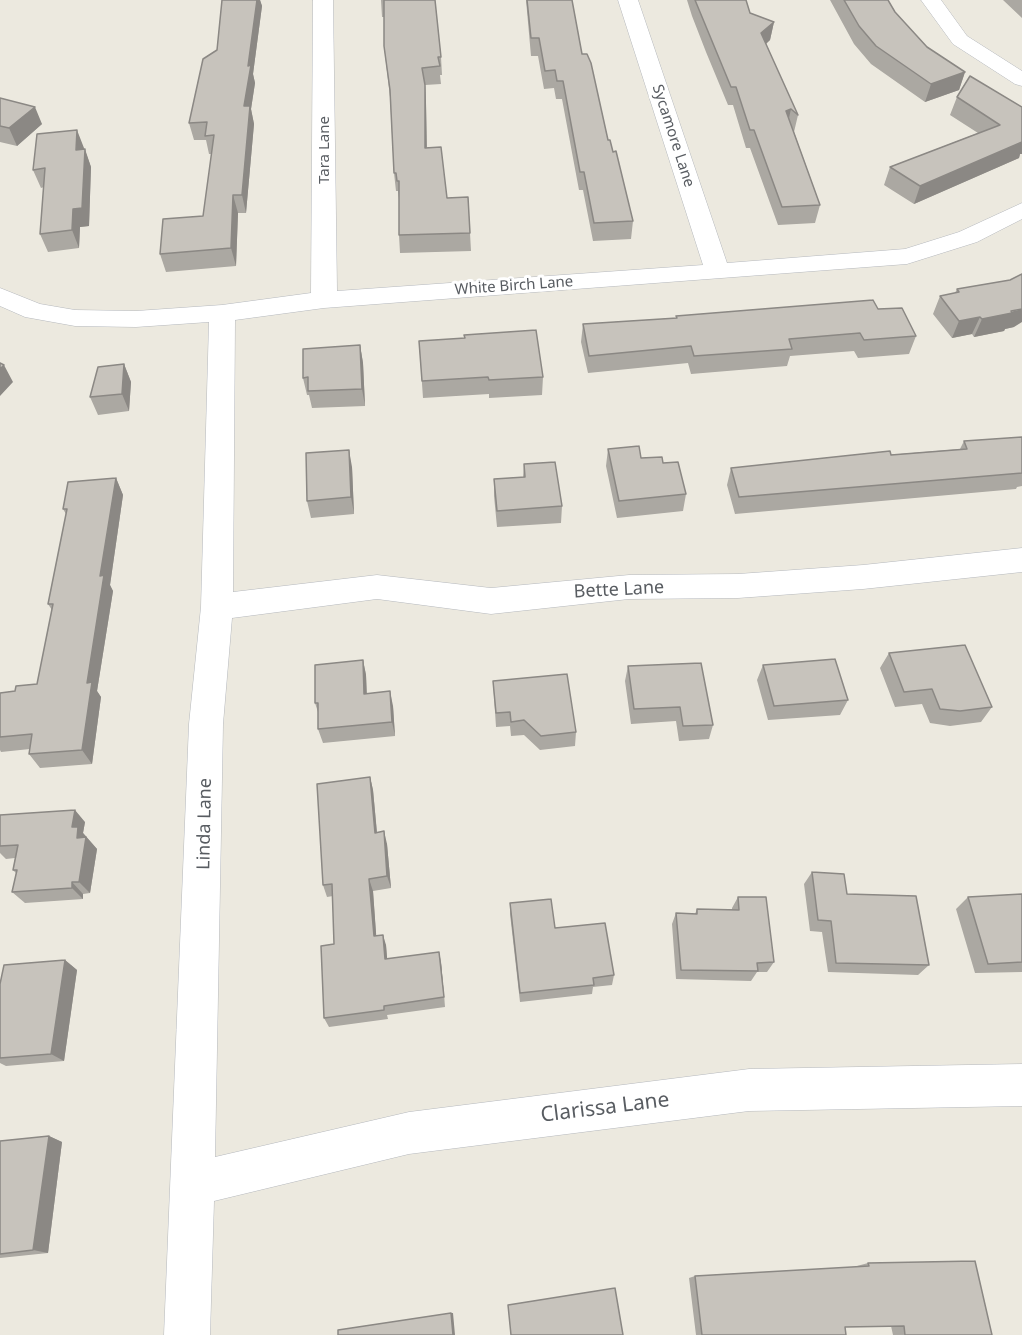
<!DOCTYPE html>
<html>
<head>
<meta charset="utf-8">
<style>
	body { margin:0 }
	canvas { display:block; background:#ece9df }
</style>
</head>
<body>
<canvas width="1022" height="1335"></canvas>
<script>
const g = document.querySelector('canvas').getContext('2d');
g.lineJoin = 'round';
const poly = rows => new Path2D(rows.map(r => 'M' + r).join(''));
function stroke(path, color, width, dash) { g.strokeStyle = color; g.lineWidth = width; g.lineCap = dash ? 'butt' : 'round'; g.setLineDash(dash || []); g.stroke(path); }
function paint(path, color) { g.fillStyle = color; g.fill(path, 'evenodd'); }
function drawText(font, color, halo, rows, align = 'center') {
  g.font = font + ' "Noto Sans",sans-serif'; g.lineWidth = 6; g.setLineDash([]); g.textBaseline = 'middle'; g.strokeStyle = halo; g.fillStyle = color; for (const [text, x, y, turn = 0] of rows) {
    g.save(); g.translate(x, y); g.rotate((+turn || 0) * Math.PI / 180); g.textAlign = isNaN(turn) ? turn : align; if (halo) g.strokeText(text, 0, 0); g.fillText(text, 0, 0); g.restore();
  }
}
const minor = poly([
	[313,0,333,0,337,291,703,265,618,0,638,0,727,263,905,249,959,232,1022,203,1022,219,977,242,907,264,324,308,235,320,233,592,377,575,491,588,629,575,738,574,863,565,1022,548,1022,572,863,589,738,598,629,599,491,614,377,599,232,618,223,724,215,1157,409,1112,749,1069,1022,1064,1022,1106,749,1111,409,1154,214,1201,210,1335,164,1335,189,724,201,607,209,322,136,327,75,326,25,317,0,306,0,288,40,304,75,310,136,311,222,305,311,293,313,0],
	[921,0,941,0,967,36,1022,71,1022,86,1015,84,953,44,921,0]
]);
const wall = poly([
	[222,0,260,0,262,6,253,74,255,83,251,109,254,124,246,213,238,213,236,266,166,272,160,254,203,216,212,154,209,154,206,140,194,140,189,123,217,50],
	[381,0,435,0,441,57,442,75,440,75,441,84,425,85,426,103,427,148,447,198,468,197,471,251,400,253,399,235,399,199,398,191,396,191,394,173,390,97,384,46,384,17,382,17],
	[526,0,572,0,582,54,608,140,633,221,631,239,593,241,583,190,579,190,562,99,556,99,554,88,544,89,538,56,531,56],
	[687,0,746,0,750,13,774,22,770,40,766,44,798,115,794,132,820,205,815,223,778,225,750,148,746,148,733,105,728,105,706,52,692,16],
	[830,0,888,0,895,12,927,47,965,72,959,90,925,102,871,64,854,44],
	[1003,0,1022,0,1022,18],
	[970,76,1020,154,1019,158,914,204,884,185,890,167,978,133,950,115,957,97],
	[0,98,42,124,17,146,0,142],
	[84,148,91,167,89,226,80,227,79,248,48,252,40,234,44,187,41,188,33,170],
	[957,289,1014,327,1005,329,1004,331,974,337,972,334,952,338,933,314,940,296,955,293],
	[878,309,916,336,909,354,858,358,854,351,790,356,787,366,691,374,688,363,588,373,581,342,583,324,676,318,676,316],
	[419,341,543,377,542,395,489,398,489,394,423,398],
	[360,345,363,363,365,406,312,408,309,395,307,395,303,378],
	[124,364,131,382,129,411,98,415,90,397],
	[1022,437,1022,486,1017,487,1016,489,735,514,727,485,731,468,960,449,964,441],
	[608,449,641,458,663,463,686,494,683,511,617,518,606,466],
	[524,464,562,506,561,523,497,527,494,496,494,479,523,477],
	[352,467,354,514,311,518,307,501],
	[116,478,123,495,110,585,113,591,97,691,101,697,92,764,40,768,29,754,30,749,1,752,0,750,0,693,15,691,37,684,52,610,48,604,66,514,63,509],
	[889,653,992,707,981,722,950,726,930,723,922,704,895,707,880,668],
	[363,660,366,675,367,693,393,706,395,736,323,743,318,729,318,712,315,703],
	[763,665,848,700,840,715,768,720,757,680],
	[628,666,713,725,709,739,679,741,676,721,631,724,625,681],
	[493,681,576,732,575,746,540,750,524,735,511,736,510,726,496,727],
	[370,777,373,790,377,832,387,844,391,888,373,891,376,935,386,945,387,959,441,962,445,1007,387,1015,388,1019,329,1027,324,1018,334,944,333,896,327,897,323,885],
	[0,815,85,822,83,833,97,849,90,893,83,894,83,899,25,903,12,892,16,873,13,870,15,858,6,859,0,853],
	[812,872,847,894,929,965,918,975,828,972,822,932,810,931,804,884],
	[1022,894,1022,972,975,973,956,909,968,897],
	[738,897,774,962,767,972,757,972,751,981,676,979,672,924,676,913,695,914,697,909,732,910,732,908],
	[510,903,555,928,614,975,612,985,593,987,592,994,520,1002,510,914],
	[65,960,77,970,64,1061,6,1066,0,1063,0,984],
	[49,1136,62,1142,48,1253,0,1258,0,1141],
	[868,1263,992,1335,893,1335,891,1326,845,1327,846,1335,696,1335,689,1278,695,1276,857,1267,857,1266]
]);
const shadedWall = poly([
	[257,0,260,0,262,6,253,74,255,83,251,109,254,124,246,213,242,195,244,106,248,66],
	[774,22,770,40,758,51,761,33],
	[965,72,959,90,925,102,931,84],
	[425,85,426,103,427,166,425,148],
	[35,107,42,124,17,146,9,128],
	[791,109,787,127,786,111],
	[77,130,84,148,82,168,76,150],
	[1022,142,1022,154,1020,154,1019,158,914,204,920,186],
	[85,149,91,167,89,226,80,227,79,248,72,230,73,209],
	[233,195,238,213,236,266,231,248],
	[1022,309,1022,322,1014,327,1005,329,1004,331,974,337,982,319],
	[980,317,972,334,952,338,959,321],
	[360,345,363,363,365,406,362,389],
	[124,364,131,382,129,411,122,394],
	[4,365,13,382,0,396,0,369],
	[349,450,352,467,354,514,351,497],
	[116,478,123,495,110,585,113,591,97,691,101,697,92,764,82,750,87,683,100,576],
	[363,660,366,675,367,708,364,694],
	[390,691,393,706,395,736,392,722],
	[370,777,373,790,378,845,375,833],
	[75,810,85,822,83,833,97,849,90,893,79,882,77,838,72,827],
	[384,831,387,844,391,888,387,876],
	[369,879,373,891,377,946,374,936],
	[72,882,83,894,83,899,72,888],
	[383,935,386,945,388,969,385,959],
	[439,952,441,962,445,1007,444,997],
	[65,960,77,970,64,1061,51,1054],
	[49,1136,62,1142,48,1253,33,1250],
	[451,1313,453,1313,455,1335,453,1335]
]);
const building = poly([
	[222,0,257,0,248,66,251,65,244,106,250,106,242,195,233,195,231,248,160,254,163,219,203,216,214,135,205,136,207,122,189,123,203,59,217,50,222,0],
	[384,0,435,0,441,57,438,57,440,66,422,68,425,85,425,148,441,147,447,198,468,197,470,233,399,235,399,181,397,181,396,173,394,173,390,90,384,46,384,0],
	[527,0,572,0,582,54,587,54,591,63,608,140,610,140,613,152,616,151,633,221,594,223,584,172,580,172,563,81,557,81,555,70,545,71,539,38,531,38,527,0],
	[695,0,746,0,750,13,774,22,761,33,798,115,791,109,786,111,820,205,782,207,754,130,750,130,736,87,731,87,695,0],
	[844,0,888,0,895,12,927,47,965,72,931,84,876,46,859,26,844,0],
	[970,76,1022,107,1022,142,920,186,890,167,1000,125,957,97,970,76],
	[0,98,35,107,9,128,0,126,0,98],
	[77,130,76,150,85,149,82,208,73,209,72,230,40,234,45,168,33,170,37,134,77,130],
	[1022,274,1022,309,1011,311,1012,313,982,319,980,317,959,321,940,296,959,292,957,289,1010,280,1022,274],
	[873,300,878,309,902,308,916,336,864,340,860,333,789,339,792,349,694,356,691,346,589,356,583,324,677,318,676,316,873,300],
	[536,330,543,377,489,380,488,377,422,381,419,341,465,338,464,335,536,330],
	[360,345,362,389,308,391,308,377,303,378,303,349,360,345],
	[0,363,4,365,0,369,0,363],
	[124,364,122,394,90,397,98,367,124,364],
	[1022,437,1022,473,739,497,731,468,890,451,891,455,967,449,964,441,1022,437],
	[639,446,641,458,662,457,663,463,678,462,686,494,619,501,608,449,639,446],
	[349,450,351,497,307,501,306,453,349,450],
	[555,462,562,506,497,511,494,479,525,477,524,464,555,462],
	[116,478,100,576,104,575,87,683,92,682,82,750,29,754,32,734,0,737,0,693,15,691,16,686,37,684,53,604,48,604,67,509,63,509,68,482,116,478],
	[965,645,992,707,960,711,940,709,932,689,904,692,889,653,965,645],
	[835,659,848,700,774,706,763,665,835,659],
	[363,660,364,694,390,691,392,722,318,729,318,703,315,703,315,665,363,660],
	[701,663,713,725,683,726,680,707,634,709,628,666,701,663],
	[567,674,576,732,541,736,524,720,511,722,510,712,496,713,493,681,567,674],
	[370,777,375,833,384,831,387,876,369,879,374,936,383,935,385,959,439,952,444,997,384,1006,384,1010,324,1018,321,946,334,944,332,884,323,885,317,784,370,777],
	[75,810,72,827,78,827,77,838,86,837,79,882,72,882,72,888,12,892,17,870,13,870,18,845,0,846,0,815,75,810],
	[812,872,844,874,847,894,916,896,929,965,836,963,831,921,818,920,812,872],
	[1022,894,1022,962,988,964,968,897,1022,894],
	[738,897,766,897,774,962,757,963,758,971,681,970,676,913,697,914,697,909,739,910,738,897],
	[551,899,555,928,605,923,614,975,593,978,594,985,520,993,510,903,551,899],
	[65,960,51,1054,0,1058,0,984,4,965,65,960],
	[49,1136,33,1250,0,1254,0,1141,49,1136],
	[975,1261,992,1335,905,1335,904,1326,845,1327,846,1335,702,1335,695,1276,869,1266,868,1263,975,1261],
	[615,1288,623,1335,511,1335,508,1305,615,1288],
	[451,1313,453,1335,338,1335,338,1330,451,1313]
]);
const farStreetnames = [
	["Sycamore Lane",673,136,72],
	["Tara Lane",325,150,-90],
	["White Birch Lane",514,286,-4]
];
const streetNames = [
	["Bette Lane",619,590,-3],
	["Linda Lane",205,824,-89]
];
const nearStreetnames = [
	["Clarissa Lane",605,1108,-7]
];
stroke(minor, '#b5b8bd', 1);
paint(minor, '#fff');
paint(wall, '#aba8a2');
paint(shadedWall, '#8b8884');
paint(building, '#c7c3bc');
stroke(building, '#8b8884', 1.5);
drawText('15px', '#585c61', '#fff', farStreetnames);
drawText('18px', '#585c61', '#fff', streetNames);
drawText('21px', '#585c61', '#fff', nearStreetnames);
</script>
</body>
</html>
